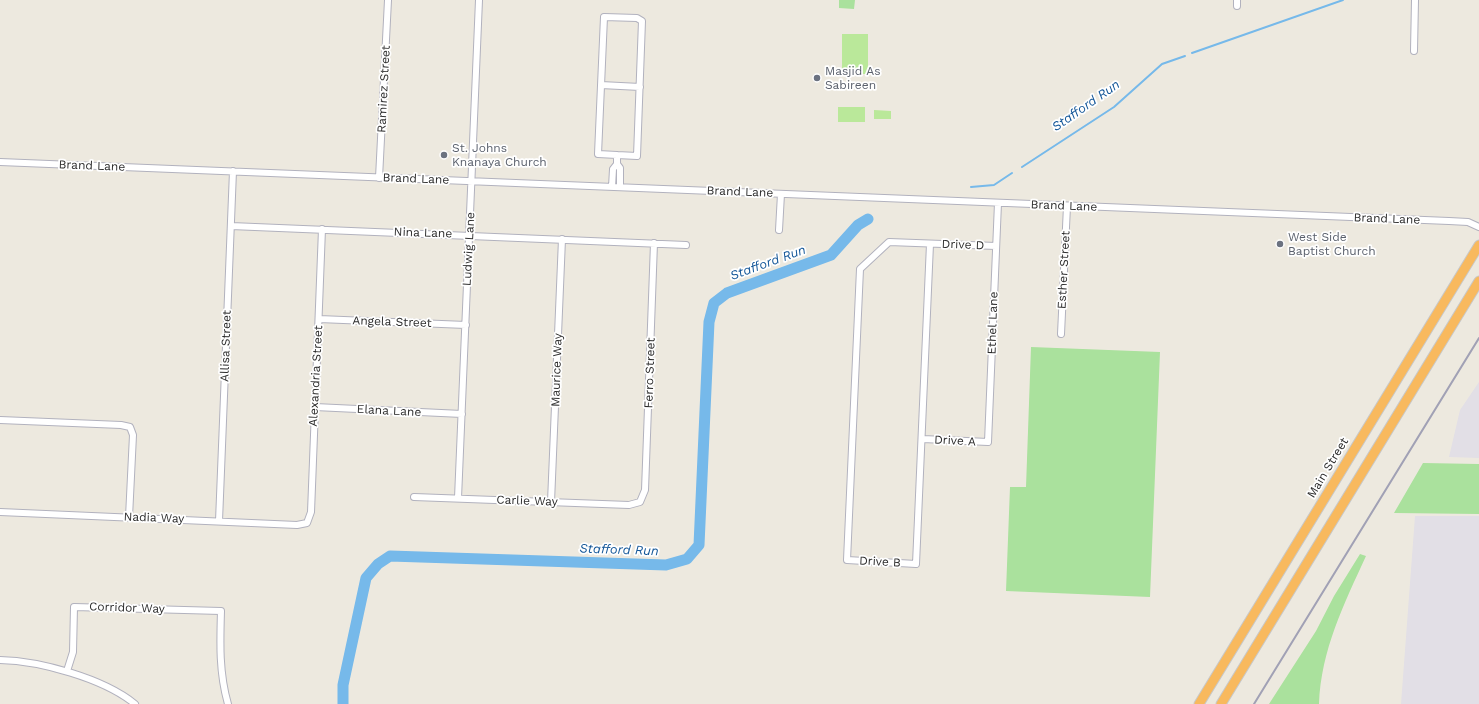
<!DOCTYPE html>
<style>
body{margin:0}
canvas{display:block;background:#ede9df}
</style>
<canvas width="1479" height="704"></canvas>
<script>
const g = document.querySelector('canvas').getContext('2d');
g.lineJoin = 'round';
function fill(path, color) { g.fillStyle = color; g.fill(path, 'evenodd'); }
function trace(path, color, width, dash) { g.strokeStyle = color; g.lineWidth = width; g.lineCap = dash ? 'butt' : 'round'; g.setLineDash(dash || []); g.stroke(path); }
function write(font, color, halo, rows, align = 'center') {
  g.font = font + ' "Work Sans",sans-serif'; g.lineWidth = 3.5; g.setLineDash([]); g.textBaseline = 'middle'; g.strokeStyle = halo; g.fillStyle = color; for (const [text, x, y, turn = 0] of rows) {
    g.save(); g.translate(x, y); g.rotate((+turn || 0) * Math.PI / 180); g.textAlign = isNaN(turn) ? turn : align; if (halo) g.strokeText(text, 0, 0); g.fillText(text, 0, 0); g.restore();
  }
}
fill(new Path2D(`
 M1479,382V458L1449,457L1460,410Z
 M1415,516H1479V704H1401Z`), '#e2dfe6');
fill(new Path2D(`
 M839,0H855L854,9L839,8Z
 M1031,347L1160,352L1150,597L1006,591L1010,487H1026Z
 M1423,463L1479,464V514L1394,513Z
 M1360,554L1366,556C1344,604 1321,650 1319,704H1269L1316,631L1334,596Z`), '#aae19d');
fill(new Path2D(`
 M842,34H868V74H842Z
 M838,107H865V122H838Z
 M874,110L891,111V119H874Z`), '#bae89a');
trace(new Path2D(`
 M1192,53L1343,0
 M1022,167L1114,107L1162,64L1185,56
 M971,187L994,185L1012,173`), '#76b9ea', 2);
trace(new Path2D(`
 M343,704V685L366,578L378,564L390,556L666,565L687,559L699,545L709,322L714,303L727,293L831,255L858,225L868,219`), '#76b9ea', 11);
const minor = new Path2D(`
 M1237,6V0
 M1414,51L1415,0
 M601,85L640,87
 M0,162L1449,221L1468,222L1479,227
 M617,164V155L637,156L642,21L637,18L604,17L598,154L617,155
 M379,178L388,0
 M612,187L613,169L617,164L620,168V187
 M231,226L686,245
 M779,230L781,194
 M930,244L916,564L847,560L860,269L889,242L996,246
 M319,319L466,325
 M1061,334L1067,206
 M315,407L462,414
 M0,420L121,425L130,427L133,435L129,517
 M923,439L988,442L998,203
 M414,497L629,505L640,502L645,490L654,243
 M458,498L479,0
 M551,502L562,239
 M0,512L297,525L307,523L311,512L322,229
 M219,521L233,171
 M0,660C40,661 103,678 135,704
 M67,671L73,652L74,607L221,611C220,643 219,673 228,704`);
const highway = new Path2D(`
 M1199,704L1479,245
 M1221,704L1479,281`);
trace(minor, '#b2b2be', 8);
trace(highway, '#c8c8c8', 11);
trace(minor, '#fff', 6);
trace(highway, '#f8b95e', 9);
trace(new Path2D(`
 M1254,704L1479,338`), '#a1a1b5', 2);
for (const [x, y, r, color] of [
 [817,78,4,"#6b7280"],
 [444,155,4,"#6b7280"],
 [1280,244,4,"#6b7280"]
]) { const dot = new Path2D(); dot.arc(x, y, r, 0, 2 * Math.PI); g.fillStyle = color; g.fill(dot); trace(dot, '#fff', 1.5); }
write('12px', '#5b616d', '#fff', [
 ["Masjid As",825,71],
 ["Sabireen",825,85],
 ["St. Johns",452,148],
 ["Knanaya Church",452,162],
 ["West Side",1288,237],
 ["Baptist Church",1288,251]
], 'left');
write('12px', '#2c2c2c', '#fff', [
 ["Ramirez Street",384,89,-87],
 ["Brand Lane",92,166,2],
 ["Brand Lane",416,179,2],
 ["Brand Lane",740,192,2],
 ["Brand Lane",1064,206,2],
 ["Brand Lane",1387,219,2],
 ["Nina Lane",423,233,2],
 ["Drive D",963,245,2],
 ["Ludwig Lane",469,249,-87],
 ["Esther Street",1064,270,-87],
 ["Angela Street",392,322,2],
 ["Ethel Lane",993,323,-88],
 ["Allisa Street",226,346,-88],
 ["Maurice Way",557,370,-88],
 ["Ferro Street",650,373,-88],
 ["Alexandria Street",316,376,-87],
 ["Elana Lane",389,411,3],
 ["Drive A",955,441,3],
 ["Main Street",1328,468,-59],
 ["Carlie Way",527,501,2],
 ["Nadia Way",154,518,2],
 ["Drive B",880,562,3],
 ["Corridor Way",127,608,2]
]);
write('italic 13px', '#135698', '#fff', [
 ["Stafford Run",1086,106,-35],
 ["Stafford Run",768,263,-20],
 ["Stafford Run",619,550,2]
]);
</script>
